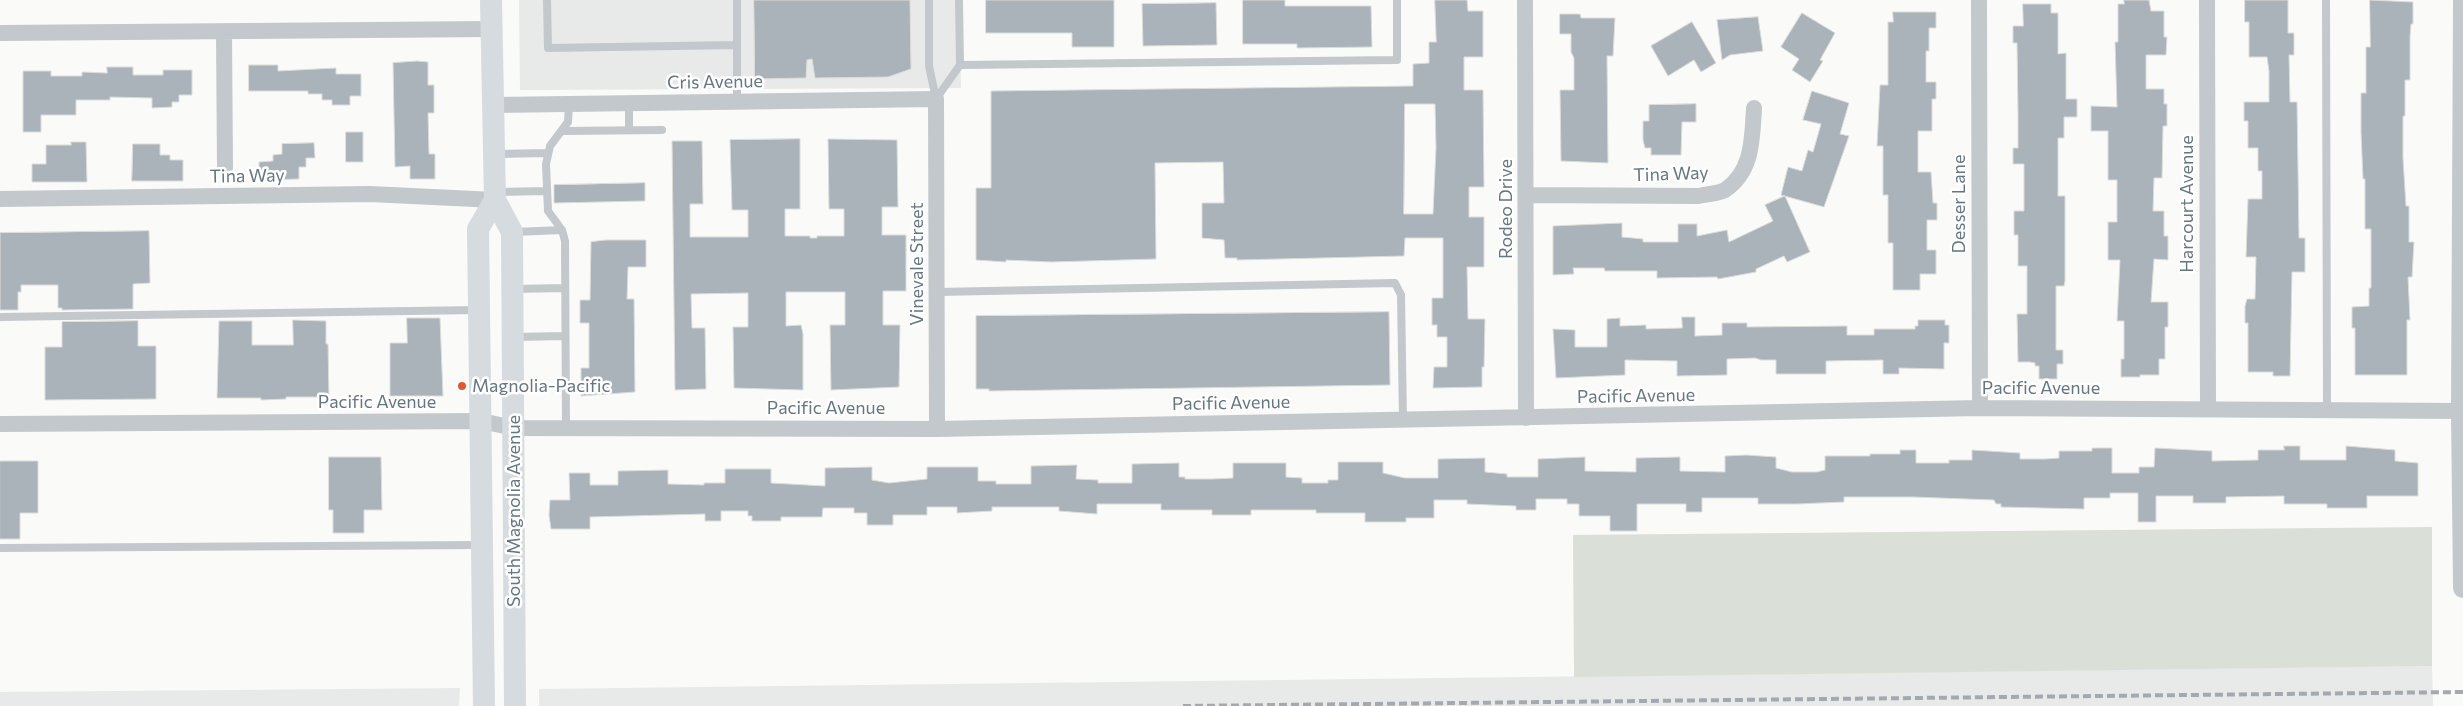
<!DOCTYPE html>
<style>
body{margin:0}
canvas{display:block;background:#fafaf8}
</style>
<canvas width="2463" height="706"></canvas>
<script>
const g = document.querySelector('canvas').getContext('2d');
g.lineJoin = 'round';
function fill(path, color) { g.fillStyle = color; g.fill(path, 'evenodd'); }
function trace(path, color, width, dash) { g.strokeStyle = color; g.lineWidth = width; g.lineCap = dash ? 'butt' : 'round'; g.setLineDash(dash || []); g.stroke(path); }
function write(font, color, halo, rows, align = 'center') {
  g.font = font + ' Commissioner,sans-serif'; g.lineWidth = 5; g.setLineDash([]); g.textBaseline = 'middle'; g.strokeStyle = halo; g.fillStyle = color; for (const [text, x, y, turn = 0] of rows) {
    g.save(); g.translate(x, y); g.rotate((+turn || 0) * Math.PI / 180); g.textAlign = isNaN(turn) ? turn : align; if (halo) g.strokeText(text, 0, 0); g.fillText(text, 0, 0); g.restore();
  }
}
fill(new Path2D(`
 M519,0H959L961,88L520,90Z
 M2432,666L2433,706H539V689Z
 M460,688L459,706H0V692Z`), '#e8e9e9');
fill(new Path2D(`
 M2432,527V666L1574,677L1573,535Z`), '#dadfd7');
const building = new Path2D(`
 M754,0H910L911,69L888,77L815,78L812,59L807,60L806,78L755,79Z
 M986,0H1114V47H1072V33H986Z
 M1243,0H1285V6H1371L1372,47L1297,48V44H1243Z
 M1435,0H1467L1468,11H1483V57H1464V90H1483L1484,187H1469V217H1484V267H1467L1468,319H1485L1484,367H1482V387L1433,388L1434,367H1447V337H1437V325H1432V298H1443V238H1405L1404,256L1237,260V258H1225L1224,240L1202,238V203H1224L1223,162L1155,163L1156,259L1051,262L1006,260V262L976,260V188H991V91L1413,86V64L1429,63V42H1436ZM1405,104H1435L1436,148L1433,214H1404Z
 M2124,0H2149L2151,11H2164V37H2167L2166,55H2146V89H2164V104H2167V126H2163L2162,178H2154L2153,211H2164V236H2168V260L2154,259L2151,302H2168V327H2165V359H2159V375H2140V377H2121V359H2124V321H2117L2120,260H2108V222H2117V180H2108V131H2091V106L2117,107L2115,42H2118V4H2124Z
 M2245,0H2288V33H2294V55H2289L2290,102H2297L2299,238H2305V272H2292L2290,376H2273V372H2248V323H2245V306L2247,299H2255L2256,257H2246L2248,199H2262V171H2258V148H2248V121H2244V102H2269V71L2267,57H2249V22H2245Z
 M2370,0L2413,2V24H2411L2410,37V80H2405V116H2403V158L2406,206H2409V242H2414L2412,277H2408L2410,320H2407V375H2355V328H2352V307L2369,306V288H2371V229H2365V179H2363L2361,133V93H2366V47H2370Z
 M1216,3L1217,45L1143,46L1142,4Z
 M2023,4H2051V13H2058V54L2066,53V99H2077V117H2064V138H2058V196H2065V281L2064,286H2056V350H2063V364H2057V379H2039V366H2035V363L2030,362H2018L2017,314H2027V266H2018V235H2014V211H2024V164H2013V148H2018V114L2017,43H2013V26H2023Z
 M1893,12H1936V28H1929V51H1926V82H1936V99H1932V131H1918V172H1931L1933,203H1937V220H1927V250H1936V274H1920V290H1893V243H1888V195H1883V146H1877L1880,85H1888V22H1893Z
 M1802,13L1835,33L1820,60L1823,61L1810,82L1792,70L1799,59L1781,47Z
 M1560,14H1580L1581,18H1615L1613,56H1607L1608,163L1561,161L1560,90H1574V58L1571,52V34H1560Z
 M1758,17L1763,51L1730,55L1722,60L1717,20Z
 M1692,22L1716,63L1701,72L1694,60L1668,76L1651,46Z
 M417,61L428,62V85H434V113H428L429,154H435V179H410V166L395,167L393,63Z
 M249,65H278V71L336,68V74H361V96H350V105H332V100H322V94H308V91H249Z
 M107,67H133V75H163V70H192V95H179V102H172V107L152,108V98L110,97V100H76V115H41V132H23V71H51V76H82V72L107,73Z
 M1812,91L1849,103L1840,134L1849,136L1824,207L1781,195L1788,167L1802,171L1808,150L1813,152L1821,124L1803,120Z
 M1696,104V122H1682L1681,155H1651V148H1645L1643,140V121H1649V105Z
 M346,132H363V162H346Z
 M800,139V209H785V236H810V238H817V236H844V209H829L828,139L897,140L898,207H882V235H906V291H883V325H900L899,387L831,390L830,325H845V292H786V326L801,325L803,334V390L734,388L733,327H748V293L691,294L692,328H705L706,389L675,390L672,141H702L703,204H690V237H748V210H732L730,140Z
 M71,142H86L87,182H32V164H46V145H71Z
 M314,143L315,158H306V167H299V179L259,180V162L273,161V155L282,154V144Z
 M133,144H160V155H170V160H183V181H132Z
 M645,183V201L554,203V185Z
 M1785,196L1810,252L1787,262L1784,256L1756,269V272L1718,279L1717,277L1657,278V271H1605L1604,268H1573L1574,274L1553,275V226L1622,223V237L1643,239V242H1678V224H1697V236L1727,230L1729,242L1773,221L1765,205Z
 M149,231L150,283L133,284V309L62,310V308H58V285H21V292H18V310H0V233Z
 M606,240H646V267H628L627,299H634L635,392L581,396V368H589V323H580V300H590L591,242Z
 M1389,312L1390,385L989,391V389H976V316Z
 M1682,317H1695V336L1722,335V323H1747V327L1847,326V335H1874V329H1915V326H1918V320H1945V325H1949V343H1944V369L1899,368V374H1883V360L1826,361V374H1776V360H1761L1755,358L1727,359V375L1677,376V361L1625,360V375L1556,378L1553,329L1575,330V347H1607V319L1620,318V326L1646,325V329L1682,328Z
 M407,318H440L443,396H390V343H407Z
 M293,320L326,321V344H328L329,397H286V399L261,400V398H217L219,321H252V345H293Z
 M138,321V346H156V399L45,400V347H62V322Z
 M2284,446H2300V460H2346V446L2395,450V461L2418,463V496H2367V508H2327V504H2284V496L2226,497V503H2193V496H2156V522H2138V493H2110V498H2084V509L2001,507V504H1996L1994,500L1913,497H1844V502L1797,504H1758V498H1702V512H1686V504H1637V531H1610V516H1579V504H1567V499H1536V510H1516V506L1467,504V500H1434V518H1406V522H1365V513H1316V510H1251V515H1212V510H1161V504H1097V514L1059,511V507H992V511L957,513V507H927V515H893V525H867V513H854V508H823L822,517H781V521H752V516H748V511H721V521H705V514L590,517V529H551L549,515L550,500H570L569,473H590V485H618V471L668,470V484L704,485V483H725V469H771V483L825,486V468L872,467V480L889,483L927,479V467H978V481H996V484H1031V466L1077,465L1076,479L1098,480V483H1132V464L1179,463V477H1185V479H1212L1233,478V463H1286V477L1302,478V483H1328V480H1338V462H1383V473L1405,478H1438V459L1485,458V472L1507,474V477H1538V459L1585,457V471L1636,472V458L1680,457V471L1725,472V456L1746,455L1776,457V468L1792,472H1817L1825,470V456H1870V454H1900V450H1916V463H1949V460H1972V450L2020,453V459H2045L2059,458V451H2092V448H2112V473H2139V467H2154L2155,448L2212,451V461L2258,460V450H2284Z
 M329,457H381L382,510H364V533H333V510H329Z
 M0,461H38V513H20V539H0Z`);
fill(building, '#aab3b9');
trace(building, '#dcdcda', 1);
trace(new Path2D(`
 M547,0L548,48L737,45
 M737,0V102
 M929,0V66L936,99
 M959,0L960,65L1397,60V0
 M2326,0L2327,410
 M936,99L960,65
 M629,103V130
 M563,131L662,130
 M497,154L547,153
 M497,192L546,191
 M514,232L562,230
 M514,289L565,288
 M937,292L1395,283L1401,295L1403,420
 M0,317L478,310
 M515,337L565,336
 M566,428L565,241L562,230L548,211L546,164L550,146L568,122L569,104
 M0,548L480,545`), '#c3c8cc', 8);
trace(new Path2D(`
 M1525,0L1526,418
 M1979,0L1980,408
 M2207,0L2208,408
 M0,33L492,29
 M224,33L225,168
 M494,105L936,99L937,429
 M1526,195L1698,196C1706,194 1718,194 1725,190C1753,171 1752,139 1754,108
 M0,199L370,194L495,200
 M0,424L481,421L514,428L937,429L1980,408L2463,411`), '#c3c8cc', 16);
trace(new Path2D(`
 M2463,0L2461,411L2463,588`), '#c3c8cc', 20);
trace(new Path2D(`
 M495,200L512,232L515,706
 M484,706L478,229L495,200L491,0`), '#d6dbdf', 22);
trace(new Path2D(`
 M1183,706L2463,692`), '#a2aab0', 4, [8, 4]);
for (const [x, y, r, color] of [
 [462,386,5,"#e4572e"]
]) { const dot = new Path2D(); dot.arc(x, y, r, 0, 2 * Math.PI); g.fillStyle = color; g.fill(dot); trace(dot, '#fff', 2); }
write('18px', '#657683', '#fff', [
 ["Cris Avenue",715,82,-1],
 ["Tina Way",1671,174,-2],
 ["Tina Way",247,176,-1],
 ["Desser Lane",1959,204,-90],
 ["Harcourt Avenue",2187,204,-90],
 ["Rodeo Drive",1506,209,-90],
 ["Vinevale Street",917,264,-90],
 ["Pacific Avenue",2041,388],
 ["Pacific Avenue",1636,396,-1],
 ["Pacific Avenue",377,402],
 ["Pacific Avenue",1231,403,-1],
 ["Pacific Avenue",826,408],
 ["South Magnolia Avenue",514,511,-90]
]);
write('18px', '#657683', '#fff', [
 ["Magnolia-Pacific",472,386]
], 'left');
</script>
